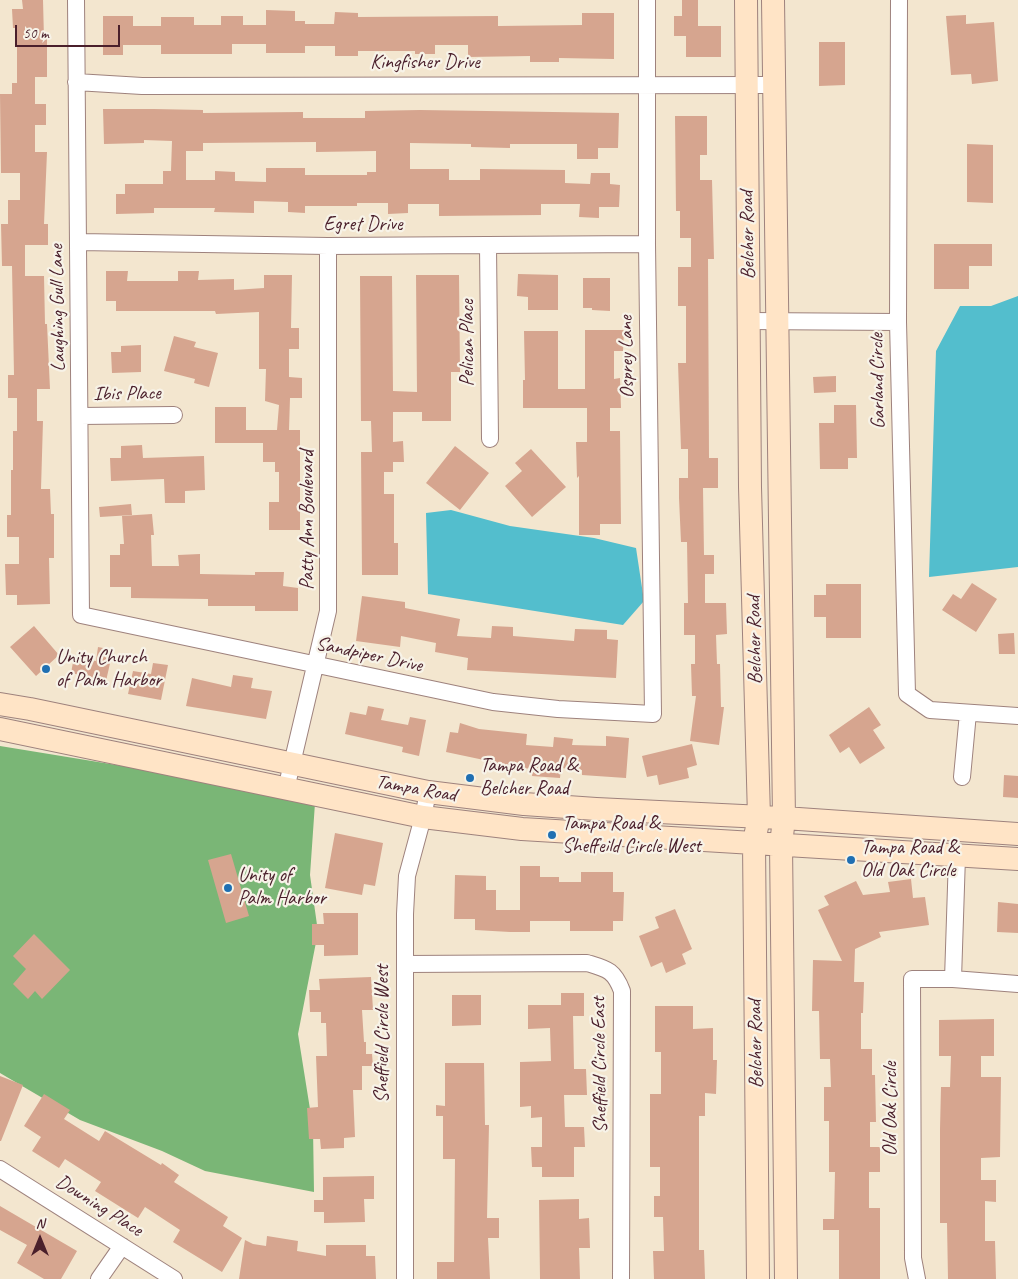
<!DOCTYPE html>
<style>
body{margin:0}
#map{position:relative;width:1018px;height:1279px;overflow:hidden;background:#f3e6cf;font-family:Caveat,sans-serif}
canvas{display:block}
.north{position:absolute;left:15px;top:1214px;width:50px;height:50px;-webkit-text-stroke:4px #f7f3e8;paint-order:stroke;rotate:0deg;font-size:14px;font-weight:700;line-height:20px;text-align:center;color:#4a1f2b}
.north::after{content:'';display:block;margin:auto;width:18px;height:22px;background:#4a1f2b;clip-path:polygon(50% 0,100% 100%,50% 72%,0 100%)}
.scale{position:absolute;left:15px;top:25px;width:105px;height:22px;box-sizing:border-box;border:2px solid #4a1f2b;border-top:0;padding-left:6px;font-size:15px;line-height:18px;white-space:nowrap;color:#4a1f2b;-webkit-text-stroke:4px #f7f3e8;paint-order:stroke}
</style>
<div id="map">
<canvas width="1018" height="1279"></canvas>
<div class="north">N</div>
<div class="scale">50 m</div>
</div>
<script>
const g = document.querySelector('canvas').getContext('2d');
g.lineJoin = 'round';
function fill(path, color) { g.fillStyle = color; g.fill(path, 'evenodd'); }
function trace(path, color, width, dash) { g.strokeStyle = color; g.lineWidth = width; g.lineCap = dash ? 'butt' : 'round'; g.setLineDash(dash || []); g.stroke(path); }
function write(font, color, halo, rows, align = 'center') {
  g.font = font + ' Caveat,sans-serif'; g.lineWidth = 4.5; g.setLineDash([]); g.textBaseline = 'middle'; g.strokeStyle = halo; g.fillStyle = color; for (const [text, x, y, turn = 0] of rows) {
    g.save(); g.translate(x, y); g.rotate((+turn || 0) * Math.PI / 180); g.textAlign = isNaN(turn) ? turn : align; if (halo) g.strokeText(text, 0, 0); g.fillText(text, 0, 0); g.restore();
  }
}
fill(new Path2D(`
 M0,746L190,777L315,803L310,875L318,932L298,1034L313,1128L314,1192L205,1171L162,1151L80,1120L0,1073Z`), '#7ab676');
fill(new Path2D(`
 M1018,296V567L929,577L936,351L960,306H991Z
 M451,510L510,526L594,538L636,548L644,601L623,625L428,594L426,513Z`), '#53becd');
fill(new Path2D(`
 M22,0H43L44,39H47V77H35V104H46V125H35V152H47L44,224H48V245H25V276H44L45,324H47L50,389H37V421H43L41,489H50L51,514H54V558H49L50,604L17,605V595H6L5,564H19V537H7V515H11V470H13V431H17V398H8V375H14L12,266H2L1,224H8V200H20V173H1L0,94H12V83H17V28H13L12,9H23Z
 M682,0H698V26H721V57H686V36H674V16H682Z
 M266,10L295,11V21H305V24H334L335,12L358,13V17L498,16V26L582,25V13H614V59L559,58V62H530V56L468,57V45H435V54H415V51H358V56H335V46H305V53H266V44H232V54H161V45H123V55H103V16H133V26H161V17H194V25H221V16H243V25H266Z
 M966,15V24L994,22L998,81L972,84L971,74L951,75L946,16Z
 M819,42H845V85L819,86Z
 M103,109H154L203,110V113L303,112V118H365V111L420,110L619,113L618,148H598V159H577V144H510V148L471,147V144L410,143V169H449V180H480V169L565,170V183L590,184L591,173H610V184L620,185L619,207H599V218L579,217L580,204H541V215L439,216V204H408V213L388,214V203H357V206H305V213L288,212V202L254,201V213L214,212L215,208H154V213L116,214V194H125V184H163V171H171L172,141L144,140V143L104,144ZM316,142V152L376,151V172H367V175H305V168H266V182L235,181V172L215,171V180H186V151H203V143Z
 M675,116H707V155H700V180H712L714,259H708L709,458H718V488H703L704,555H714V574H705V603H726L727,634L716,635L717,664H720L721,707H724L719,745L690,741L696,696H692L691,664H695V635H684V603H688L687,542H681L679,498V478H688V449H681L678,363H686V306H678V267H691V238H680V211H676Z
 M967,144L993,145V203L967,202Z
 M934,244H992V266H969V289H934Z
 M106,271H128L127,281H178V271H199L198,280L234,279V290L264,288V275H292L291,328H299V349H289V377L302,378V398H290L289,430H300V530H269V502H279V472H275V462H263V443H215V407H246V430H277L279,405L265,401L266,369H259V312L216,314L215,311H116V301H106Z
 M518,274L558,275V310H528V297L517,296Z
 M416,275H459L460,372H451V421H422V412H393V442L403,441L404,462H393V472H384V494H394V543H398V575H362L361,452H372L371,421H361L360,276H392L393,391L417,392Z
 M583,278H610V311L592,310V308H583Z
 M585,330H624L623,351H614V379L620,378L621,408H610V431H620L621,524H600V535H579V476L577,478L576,442H587V408H523V380H525L524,331H558V389H585Z
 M174,336L196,342L194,347L218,353L209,387L194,383L195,379L164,371Z
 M141,345V372L112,373L111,352H121V346Z
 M836,376V392L814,393L813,377Z
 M834,405H856L857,458H848V469H820L819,423H834Z
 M142,445L143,458L204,456L205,490L185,491V503H165L164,479L111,481L110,458H121V446Z
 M455,446L489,473L460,510L426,483Z
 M531,449L566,487L532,517L505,486L522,471L515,463Z
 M131,504L132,515L100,517L99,507Z
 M152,514L154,535H151L152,566H179L178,555L200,554V574L255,575V572H284L283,586L298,588V611H255V606H208V599L131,598V587H110V555H120V544H124L122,516Z
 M972,583L997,599L976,632L942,610L953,594L961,599Z
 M826,584H861V638H826V617H814V595H826Z
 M362,596L405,602V608L460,619L457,636L491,638L492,626L513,627V636L574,641L575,629L607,630V639L618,640L616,678L467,670L468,658L435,652L436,643L401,636L400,647L356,641Z
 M34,626L59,655L36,676L10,647Z
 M1014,633L1015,654H999L998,634Z
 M98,647L113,650L106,681L71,673L74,657L96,661Z
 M153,663L168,665L161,700L128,694L133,671L151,674Z
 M233,675L253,678L251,688L272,691L266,719L186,706L192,678L231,687Z
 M368,706L384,709L381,720L408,725L410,717L426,720L419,756L402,752L403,747L345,734L350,712L366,715Z
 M869,707L881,725L873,730L885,748L860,764L849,747L840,753L829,735Z
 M460,723L479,729L527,734L526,745L553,747L554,737L573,739L572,745L606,746V736L629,738L626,778L582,775V770L561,768L560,778L532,776L533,769L484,764V760L446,752L450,732L458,733Z
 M692,744L697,765L687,768L689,778L659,785L657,775L647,777L642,756Z
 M1004,775L1018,776V798L1003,797Z
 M335,833L383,843L375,886L364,884L362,895L325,888Z
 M231,854L249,916L226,923L208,860Z
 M520,866H540V877H559V882H581V872H613V892H624L623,921H613V931H570V921H530V932H510L475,930V919H454L455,875L486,876V890H496V910H520Z
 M911,879L913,898L925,897L929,925L879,932L881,937L855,949L854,982H864L863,1013H861V1049H872V1075H875L876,1122H870V1147H880V1172H869V1208H880V1279H839V1230H823V1219H834L835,1172H829V1121H824V1087H831L830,1059H820L819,1011H812L813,960L842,961L818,910L829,905L824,896L856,881L863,895L890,892L888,882Z
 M998,902L1018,904V933L997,932Z
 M675,909L692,949L682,954L686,964L666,973L662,962L651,967L639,936L659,928L655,917Z
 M323,913H358V955L324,956V945H312V924H324Z
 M34,934L70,970L42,999L35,991L28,999L13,984L26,969L13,956Z
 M371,977L373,1010H362L364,1042H366V1054H372L373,1066H362V1090H353L355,1137L344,1138V1148L321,1149L320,1139H309L307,1108L318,1107L316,1056H327L326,1023H321V1012H310L309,990H320L319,979Z
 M561,993H584V1016H573L574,1069H586L587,1095H564L565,1127H584L585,1147H574V1177H542V1167H532L531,1147H542V1117L531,1118V1106L520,1107V1062L551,1061L550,1028L528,1029V1005H561Z
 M452,995H481V1025L452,1026Z
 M655,1006H693V1029L713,1028V1060H717L716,1094L705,1093V1116H699V1250H704L705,1279H654L653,1251H664L663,1217H654V1196H660V1167H650V1094H661V1052H655Z
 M994,1019V1056H981V1077H1001L1000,1157L981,1158V1180H996V1202L985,1201V1241H995L996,1279H948L947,1223H940V1129L941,1087H950L951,1056H939V1020Z
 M445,1063H484L485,1125H489L487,1218H499V1238H488L490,1279H437V1262H454L455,1159H443V1116H436V1105L445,1106Z
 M0,1076L23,1085L1,1141H0Z
 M44,1094L70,1110L64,1119L99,1141L105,1131L161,1165L162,1163L179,1175L174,1182L228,1217L223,1226L242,1238L222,1272L173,1242L180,1230L145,1207L138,1218L95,1191L101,1182L65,1159L59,1168L32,1151L41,1137L24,1126Z
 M374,1176V1199H364L365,1222L324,1223V1212H314V1200H323V1177Z
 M579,1199V1219L589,1218L590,1248H579L580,1279H540L539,1200Z
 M0,1206L77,1251L61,1279H44L17,1263L27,1245L0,1230Z
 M267,1236L298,1241L297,1251L326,1256V1245H366V1256H375L376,1279H239L245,1240L253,1244L266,1246Z`), '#d6a58f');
const minor = new Path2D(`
 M76,0L81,615L493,702L558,709L653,714L647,244V0
 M899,0L898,322L907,694L930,710L1018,716
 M76,82L142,86L774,85
 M79,242L328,246L647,244
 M488,246L490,439
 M749,321L898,322
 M80,416L174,415
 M962,777L968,713
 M286,789L328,611V246
 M405,964L587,963C607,969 614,970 622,991L621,1279
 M953,979L957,856
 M0,1169L174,1279
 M99,1279L122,1246
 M405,1279V914L407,876L423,817L428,792
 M917,1279L913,1258L912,979H953L1018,984`);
const secondary = new Path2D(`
 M746,0L750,487L759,817L754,842L758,1279
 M773,0L784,818L781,845L786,1279
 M0,704L30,709L428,792L524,804L596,809L784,818L1018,834
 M0,729L423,817L522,829L1018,859`);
trace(minor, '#9e827d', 18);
trace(secondary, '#9e827d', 24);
trace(minor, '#fff', 16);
trace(secondary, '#ffe4c6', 22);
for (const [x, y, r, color] of [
 [46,669,5,"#1f6fb2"],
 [470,778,5,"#1f6fb2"],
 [552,835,5,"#1f6fb2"],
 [851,860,5,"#1f6fb2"],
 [228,888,5,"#1f6fb2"]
]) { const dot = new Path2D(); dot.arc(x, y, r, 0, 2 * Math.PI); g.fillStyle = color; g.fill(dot); trace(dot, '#f7f3e8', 2); }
write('20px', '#4a1f2b', '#f7f3e8', [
 ["Kingfisher Drive",425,63],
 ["Egret Drive",363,225],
 ["Belcher Road",748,235,-91],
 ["Laughing Gull Lane",58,308,-91],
 ["Pelican Place",468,343,-90],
 ["Osprey Lane",627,357,-91],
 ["Garland Circle",878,381,-91],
 ["Ibis Place",127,394,-1],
 ["Patty Ann Boulevard",308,520,-90],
 ["Belcher Road",755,640,-91],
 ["Sandpiper Drive",369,655,12],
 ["Tampa Road",416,789,10],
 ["Sheffield Circle West",383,1034,-90],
 ["Belcher Road",756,1044,-91],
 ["Sheffield Circle East",600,1065,-91],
 ["Old Oak Circle",891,1109,-90],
 ["Downing Place",99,1206,32]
]);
write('20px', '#4a1f2b', '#f7f3e8', [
 ["Unity Church",56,658],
 ["of Palm Harbor",56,681],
 ["Tampa Road &",480,766],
 ["Belcher Road",480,789],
 ["Tampa Road &",562,824],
 ["Sheffeild Circle West",562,847],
 ["Tampa Road &",861,848],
 ["Old Oak Circle",861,871],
 ["Unity of",238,876],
 ["Palm Harbor",238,899]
], 'left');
</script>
